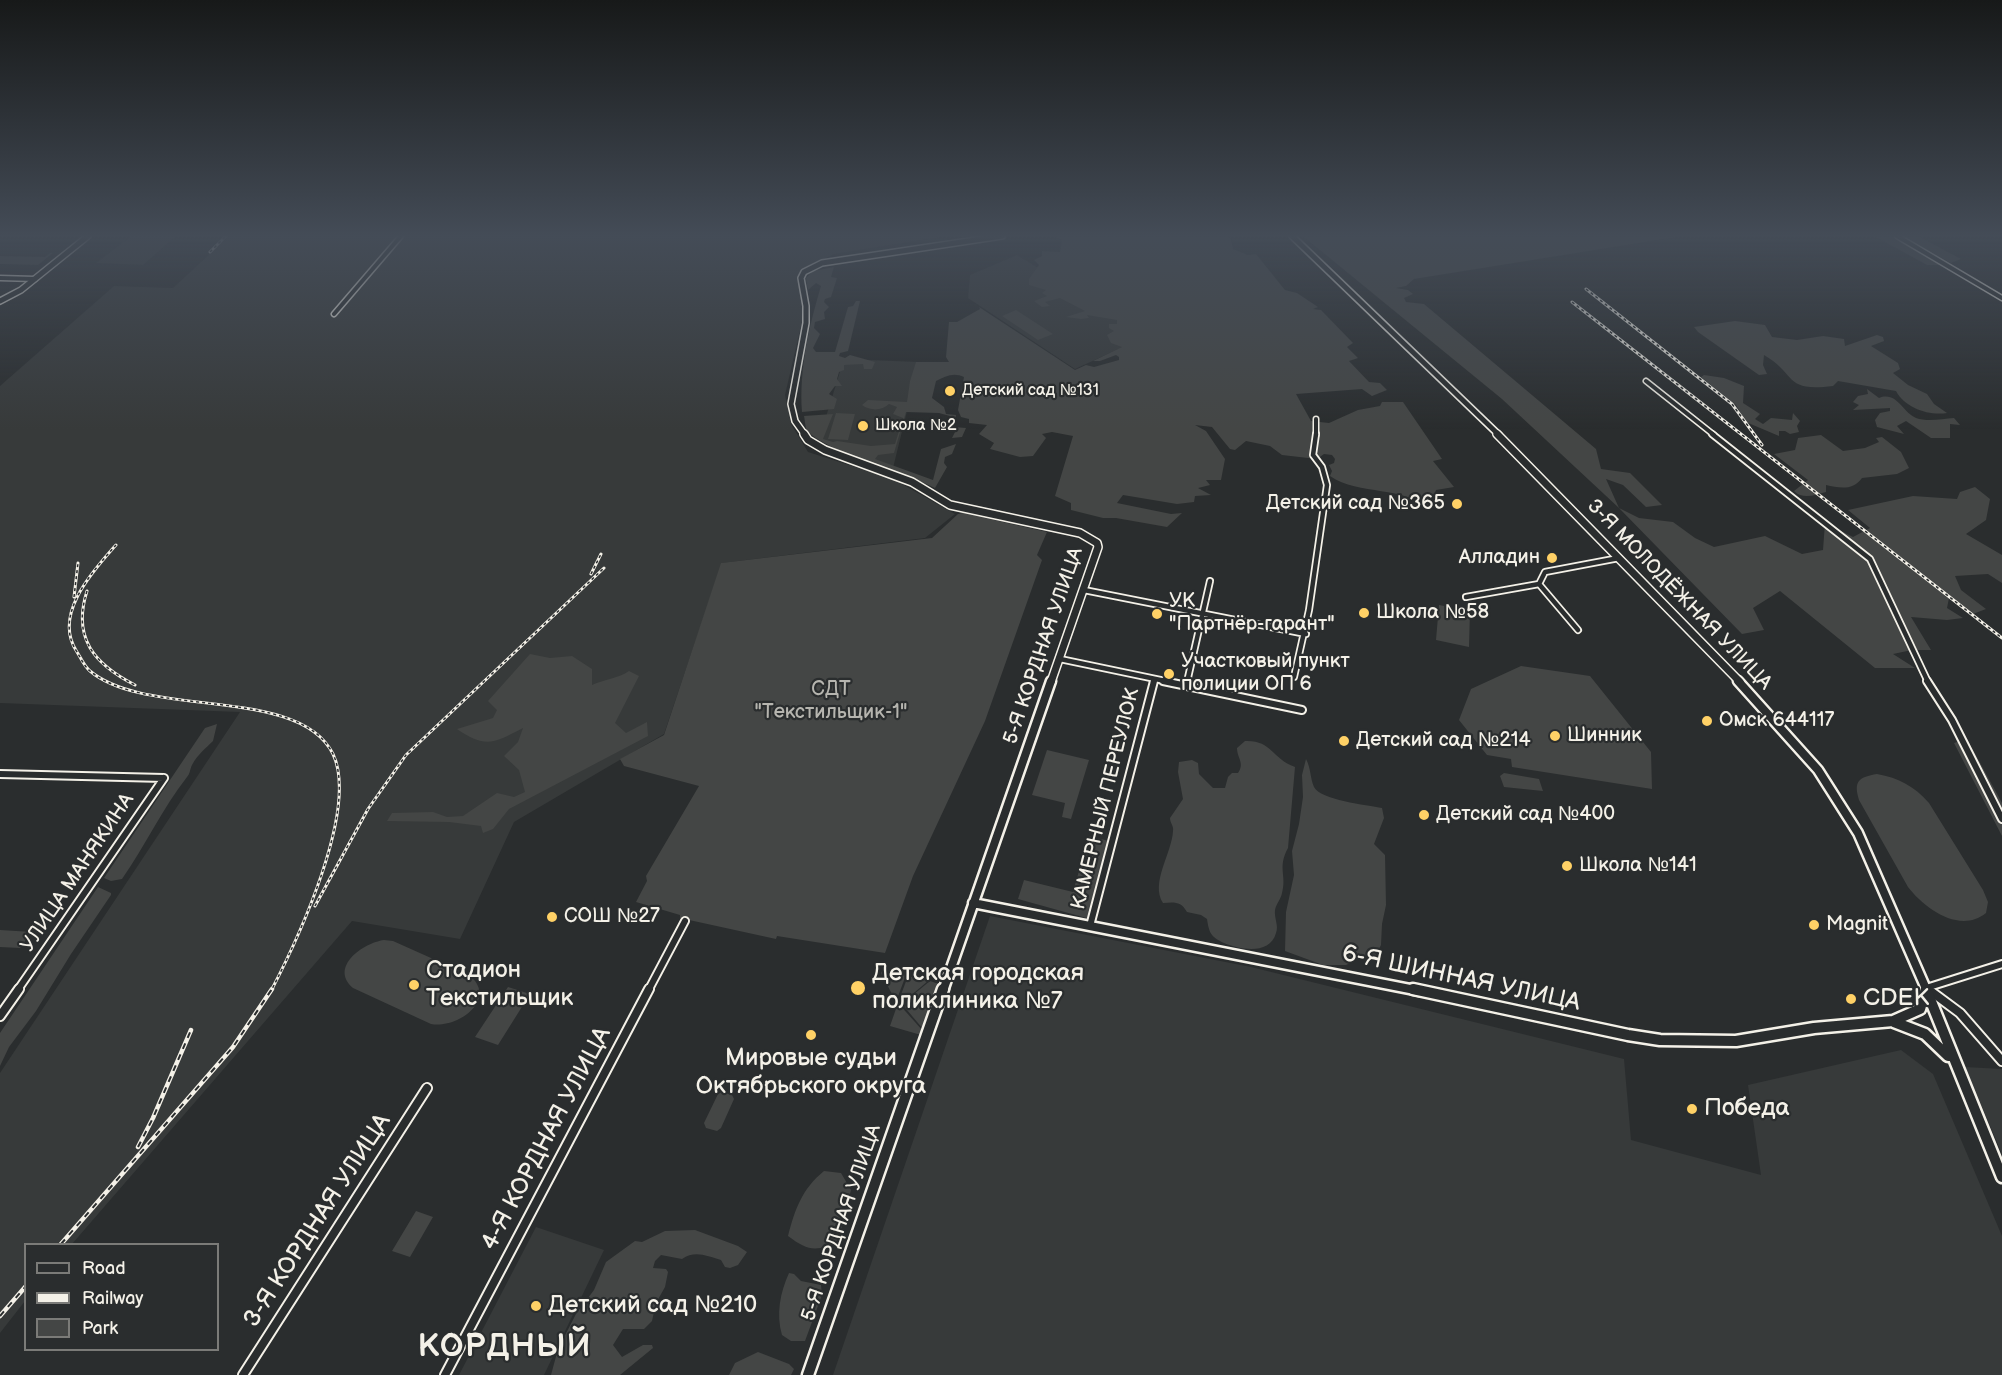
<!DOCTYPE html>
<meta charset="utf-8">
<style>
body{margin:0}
#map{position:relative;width:2002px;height:1375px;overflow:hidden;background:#2a2d2e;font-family:"Balsamiq Sans",sans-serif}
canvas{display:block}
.legend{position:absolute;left:24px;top:1243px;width:195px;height:108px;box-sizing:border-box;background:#2a2d2e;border:2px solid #7b7b78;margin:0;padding:8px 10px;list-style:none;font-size:18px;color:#f4f1e8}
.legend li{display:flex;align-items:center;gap:12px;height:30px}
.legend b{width:30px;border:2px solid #7b7b78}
</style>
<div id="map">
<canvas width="2002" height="1375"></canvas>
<ul class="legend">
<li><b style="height:8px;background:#2a2d2e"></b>Road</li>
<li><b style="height:8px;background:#f4f1e8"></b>Railway</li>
<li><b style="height:16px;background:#444645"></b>Park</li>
</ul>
</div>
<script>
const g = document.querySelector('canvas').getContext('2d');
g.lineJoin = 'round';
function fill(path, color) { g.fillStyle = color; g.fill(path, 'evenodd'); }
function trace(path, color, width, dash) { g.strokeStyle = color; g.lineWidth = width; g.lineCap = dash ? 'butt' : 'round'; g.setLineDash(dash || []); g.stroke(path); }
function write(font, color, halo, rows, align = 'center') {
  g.font = font + ' "Balsamiq Sans",sans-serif'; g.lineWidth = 4.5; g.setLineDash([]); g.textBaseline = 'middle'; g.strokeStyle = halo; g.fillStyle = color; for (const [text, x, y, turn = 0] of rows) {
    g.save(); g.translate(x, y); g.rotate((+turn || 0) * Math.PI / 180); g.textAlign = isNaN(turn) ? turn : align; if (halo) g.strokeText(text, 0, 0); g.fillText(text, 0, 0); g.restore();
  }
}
fill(new Path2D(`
 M130,237V236L175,237L143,265L96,263Z
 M228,237H940L834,254L802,270L799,277L803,317L785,395L791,424L808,452L893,479L955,514L925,538L722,563L664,734L514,822L460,939L352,921L72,1244H26L25,1301L0,1333V1073L240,712L0,703V386L114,286L173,288Z
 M1017,255L1149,335L1075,369L968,298L970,275Z
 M844,359L919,362L893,468L819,439Z
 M990,916L1251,967L1624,1059L1631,1140L1761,1175L1748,1085L1901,1050L1933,1074L2002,1236V1375H833Z
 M1965,1067L2002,1069V1154Z
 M536,1227L604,1250L544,1375H459Z`), '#373a3a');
fill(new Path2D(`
 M1056,237H1227L1231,239L1233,249L1248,255L1256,254L1285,290L1297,293L1318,307L1313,309L1321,310L1353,343L1347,347L1358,358L1349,361L1369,382L1380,383L1387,390L1372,396L1362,389L1296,394L1311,421L1329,423L1358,410L1380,406L1382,402H1403L1442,459L1433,461L1454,487L1436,490L1432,501L1433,509L1429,510C1405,485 1359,496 1330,476L1332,471L1329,465L1334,463L1335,459L1332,455L1324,454L1317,459L1282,455L1270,446L1246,441L1235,450L1230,449L1212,427L1195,425L1206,431L1225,459L1221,480H1206L1210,485L1198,488L1211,495L1195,496L1194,502L1177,504L1123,495L1117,503L1171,514L1182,513L1167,527L1116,518H1103L1071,510V503L1055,496L1073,436L1052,432L1042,434L1046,438L1033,456L1020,457L990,449L994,443L979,434L987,425L969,423V419L961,417L958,410L964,377C954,372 945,376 936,381L932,398L944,407L946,414L956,415L954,427L966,428L962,437L952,438L955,432L946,430L950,416L939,413L906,412L894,453L878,455L875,459L933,480L941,449L956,444L952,454L945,457L944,463L947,467L935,488C908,474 821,450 807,430C805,427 805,420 804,416L833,414L823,439L833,442L837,441L871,446L895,444L903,418L893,414L897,407L889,404C882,411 870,411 862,405L868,400L907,402L910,381L916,362H949L946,357L949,322H957L980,309L979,307L1075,370L1086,365L1094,367L1119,360V357L1116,355L1100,361H1093L1122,347L1111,343L1107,335L1114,331L1109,328V324H1117V320L1087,315L1089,318L1081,319L1066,317L1085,311L1060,298L1045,302L1050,306L1042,307L1034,301L1047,296L1042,293L1046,290L1029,285V279L1039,265L1034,260L1042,256V251L1060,252L1062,240Z
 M1304,237H1676L1414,279L1406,286L1396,288L1408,290L1413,294L1404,298L1406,302L1424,304L1596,449L1601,469L1630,473L1662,505L1646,507L1623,485L1606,479L1619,508L1639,518L1673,522L1695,538L1714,547L1765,536L1802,554L1823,550L1825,523L1853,537L1870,528L1848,510L1913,496L1957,499L1960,492L1975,487L1990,499L1986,520L1966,534L2002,555V583L1988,574L1955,576L1961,590L1986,609L1973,614L1949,598L1947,608L1963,618L1947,620L1911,617L1931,650H1912L1893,654L1915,668H1875L1780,591L1753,608L1764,630L1742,634L1619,508L1502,399Z
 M1876,237H1893L1941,265H1927Z
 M1904,237H1920L1961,259L1951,263Z
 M50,253H53L38,265L0,264V256L45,257Z
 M834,267L831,277L837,278L831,297L825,299L824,302L829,307L824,312L825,319L815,322L814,328L820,334L813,348L816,352H835L848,307L853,306L856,301H860L849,347L848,351L840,353L839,356L845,358L850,355L875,362L872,369H864L863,364L844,365V370L839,372L837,379L842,386H835L829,394L837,399L834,409L802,412C799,370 809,326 821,286L816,283L808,290L806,278L813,271Z
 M1016,310L1053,334L1038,340L1002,316Z
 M1735,321L1765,325L1772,337L1797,340L1823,336L1844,339L1845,346L1877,335L1883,337L1884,341L1871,346L1898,363L1900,369L1893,373L1908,385L1927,394L1934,404L1947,413C1929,416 1905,408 1896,391L1838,381L1833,386C1783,392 1798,375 1764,355L1763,365L1767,374L1759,375L1698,332L1694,327Z
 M1704,375L1724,378L1744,386L1743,403L1760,414L1755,419L1763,424L1771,418L1792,420L1793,413L1800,421L1797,426L1799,432L1790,434L1785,431H1779V436L1746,422L1736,405L1701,377Z
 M1867,389L1879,398C1897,391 1902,412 1916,418C1927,422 1942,419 1954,418L1960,425L1950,424V438H1931L1906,421L1897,426L1904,434L1877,427L1875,420L1880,413L1890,411V408L1853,410L1859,405L1853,402L1858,396L1868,394Z
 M836,413L855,414L848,440L828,439Z
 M1821,435L1843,451L1865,448L1879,442L1876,438L1882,437L1901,452L1909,468L1897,474L1862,478C1853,491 1839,488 1826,485V492C1815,495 1803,500 1794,491L1808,480L1774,454L1795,450L1798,438Z
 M963,513L1047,532L1037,555L1042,560L985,721L913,876L885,953L777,936L776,939L680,918V915L636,902L647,881L646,876L699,786L624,766L620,759L664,735L721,563L932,538L958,514Z
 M1439,605L1470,611L1469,647L1436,640Z
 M530,654L550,658L572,656L592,669V685C605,679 617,679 629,671L639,676L615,723L626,733L647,722L648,736L509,809L493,829L483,833L481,826L449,822L387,821L392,813L433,812L447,817L463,816L497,793L514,797L525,792L519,770L504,756L518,742L523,728C494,743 486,749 457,729L493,718L497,710L488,701Z
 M1521,666L1590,676L1651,752L1652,789L1512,767L1511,759L1487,755L1459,720L1471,689Z
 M217,724L213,741C206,748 198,754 192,765C190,769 190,774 187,777C162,809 145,846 122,879L111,881L104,878L205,728Z
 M1967,739L2002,803V836L1954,743Z
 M1245,741C1272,740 1271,758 1295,767L1288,848C1277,868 1287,875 1282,893C1281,899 1276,904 1275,910C1274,918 1279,926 1276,933C1270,955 1241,950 1224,943C1211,937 1209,933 1207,919L1201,915L1187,912C1181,901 1174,902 1163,903C1150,883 1172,853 1173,831C1174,826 1170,823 1170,818L1183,799L1178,772L1179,762L1192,760L1198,763L1199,774L1213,788H1225L1228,777L1232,773H1238C1245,763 1237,758 1237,748Z
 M1047,750L1089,760L1071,819L1062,817L1065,803L1032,795Z
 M1306,759C1311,768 1310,778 1314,787C1320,800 1367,805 1382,808L1384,818L1374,844L1385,855L1386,905L1382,924L1381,945L1375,957L1360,958L1346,965H1323L1285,951L1286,912L1294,875L1292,851L1299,824L1303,797L1302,775Z
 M1504,773L1539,779L1543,791L1504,787L1500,776Z
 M1877,774C1899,778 1914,786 1929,803L1983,890L1988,902L1986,913C1960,934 1925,909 1908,887L1859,800C1853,781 1859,777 1877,774Z
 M1089,836L1109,841L1090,919L1018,899L1024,880L1073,892Z
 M98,887L111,893V895L71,954L36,1011L9,1047L0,1066V1033Z
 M0,930L32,932L20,948L0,947Z
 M384,940L393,941L469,975C499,999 458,1029 431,1024L353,988C329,967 363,943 384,940Z
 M883,969L906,975L897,999L895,1000L881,973Z
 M908,976L928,981L902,1003L899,1000Z
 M930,981L939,984L931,1005L908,999Z
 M508,987L530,994L498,1045L475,1037Z
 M907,1000L931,1006L923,1029L902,1004Z
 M898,1003L923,1031L921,1035L890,1026Z
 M722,1092L732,1095L734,1099L721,1128L717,1131L706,1128L704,1123L718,1094Z
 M824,1171L841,1173L851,1190L839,1239C818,1253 808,1251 788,1236C795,1209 802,1189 824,1171Z
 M416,1211L433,1217L410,1257L392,1251Z
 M695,1230L738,1246L747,1252L738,1265L730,1268L725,1267L721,1260C707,1256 695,1250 682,1259L661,1255L655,1261L653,1268L666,1269L668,1272L665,1287L656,1303L652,1321L644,1329H623L613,1345L622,1357L643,1345H652L653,1348L620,1375H551L558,1349L576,1314L594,1290L606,1262L635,1241L642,1242L665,1231Z
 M789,1273L794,1274L801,1281L821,1285L822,1295L805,1341H791L782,1335C776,1314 780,1293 789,1273Z
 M758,1352L789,1364L794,1369L791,1375H729L735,1363Z`), '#444645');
const minorFar3 = new Path2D(`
 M1897,236L2002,298
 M0,278L35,279
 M334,314L401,236
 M1646,381L1714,435
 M1316,419V435`);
const minorFar2 = new Path2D(`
 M1712,434L1870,559L1928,682
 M1084,590L1306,634
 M1466,597L1539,584
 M1578,630L1539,584L1545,572L1619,558
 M1060,659L1170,682
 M1294,677L1309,610L1327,485L1322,467L1313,455L1316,434
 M1153,682L1154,679
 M1187,682L1210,581`);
const minorFar1 = new Path2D(`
 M1163,681L1302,710
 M1927,681L1952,720L2002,819
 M1186,686L1187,681
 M0,774L164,778
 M1090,926L1154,681
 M1926,988L2002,964
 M17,991L164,778
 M648,991L685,921`);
const minor = new Path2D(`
 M1929,990L1960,1013L2002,1061
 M0,1016L19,989
 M243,1375L427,1088
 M445,1375L649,989`);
const secondaryFar3 = new Path2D(`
 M1292,236L1499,435
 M0,301L21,290L88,236
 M805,435L795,421L791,404L806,323V306L801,278L804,272L822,263L1002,236`);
const secondaryFar2 = new Path2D(`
 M804,434L808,440L825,450L912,482L950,505L1080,533L1097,543L1098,547L1051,682
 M1497,434L1740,682`);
const secondaryFar1 = new Path2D(`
 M1738,681L1818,770L1858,833L1927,991
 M973,903L1420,991
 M943,991L1051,681`);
const secondary = new Path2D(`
 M1413,989L1628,1035L1660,1040L1736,1041L1814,1028L1893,1021L1920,1009L1926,989
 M1926,989L2002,1177
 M1894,1022L1925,1034L1948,1056
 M808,1375L943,989`);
trace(minorFar3, '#f4f1e8', 7);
trace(minorFar2, '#f4f1e8', 8);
trace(minorFar1, '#f4f1e8', 10);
trace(minor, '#f4f1e8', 12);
trace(secondaryFar3, '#f4f1e8', 8);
trace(secondaryFar2, '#f4f1e8', 10);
trace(secondaryFar1, '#f4f1e8', 13);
trace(secondary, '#f4f1e8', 15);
trace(minorFar3, '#2a2d2e', 4);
trace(minorFar2, '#2a2d2e', 4.5);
trace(minorFar1, '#2a2d2e', 6);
trace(minor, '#2a2d2e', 8);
trace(secondaryFar3, '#2a2d2e', 5);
trace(secondaryFar2, '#2a2d2e', 7);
trace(secondaryFar1, '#2a2d2e', 8);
trace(secondary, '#2a2d2e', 10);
const railFar1 = new Path2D(`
 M210,252L226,236
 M1586,289L1732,404L1762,445
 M1572,302L2002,638
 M116,545C93,571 52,615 77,652C81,658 84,666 90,671C147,719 299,685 333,754C359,809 298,939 271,991
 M591,574L601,554
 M87,591C72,638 94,664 135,685
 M74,597L78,563
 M315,906L368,809L406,755L604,568`);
const rail = new Path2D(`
 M138,1147L153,1118L191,1030
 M61,1244L233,1047L272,989
 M0,1316L26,1286`);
trace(railFar1, '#f4f1e8', 3);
trace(rail, '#f4f1e8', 4.5);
trace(railFar1, '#2a2d2e', 1.5, [3]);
trace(rail, '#2a2d2e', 2, [6]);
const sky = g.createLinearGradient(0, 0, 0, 429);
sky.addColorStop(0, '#171919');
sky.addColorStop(0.55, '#444c57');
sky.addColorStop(1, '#444c5700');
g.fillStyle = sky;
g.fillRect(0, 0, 2002, 429);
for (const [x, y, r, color] of [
 [950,391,6,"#ffd166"],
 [863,426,6,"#ffd166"],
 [1457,504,6,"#ffd166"],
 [1552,558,6,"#ffd166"],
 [1364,613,6,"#ffd166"],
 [1157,614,6,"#ffd166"],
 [1169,674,6,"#ffd166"],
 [1707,721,6,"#ffd166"],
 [1555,736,6,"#ffd166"],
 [1344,741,6,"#ffd166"],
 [1424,815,6,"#ffd166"],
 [1567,866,6,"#ffd166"],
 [552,917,6,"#ffd166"],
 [1814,925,6,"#ffd166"],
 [414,985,6,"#ffd166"],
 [858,988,8,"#ffd166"],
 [1851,999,6,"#ffd166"],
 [811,1035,6,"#ffd166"],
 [1692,1109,6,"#ffd166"],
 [536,1306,6,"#ffd166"]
]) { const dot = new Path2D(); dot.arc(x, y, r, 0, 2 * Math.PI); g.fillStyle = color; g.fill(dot); trace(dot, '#2a2d2e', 2); }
write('16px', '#f4f1e8', '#2a2d2e', [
 ["Детский сад №131",962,391],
 ["Школа №2",875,426]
], 'left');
write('20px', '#f4f1e8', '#2a2d2e', [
 ["Детский сад №365",1445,504,"right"],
 ["Алладин",1540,558,"right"],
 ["УК",1169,602],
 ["\"Партнёр-гарант\"",1169,625],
 ["Школа №58",1376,613],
 ["Участковый пункт",1181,662],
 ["полиции ОП 6",1181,685],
 ["Омск 644117",1719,721],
 ["Шинник",1567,736],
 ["Детский сад №214",1356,741],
 ["Детский сад №400",1436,815],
 ["Школа №141",1579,866],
 ["СОШ №27",564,917],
 ["Magnit",1826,925]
], 'left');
write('20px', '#f4f1e8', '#2a2d2e', [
 ["3-Я МОЛОДЁЖНАЯ УЛИЦА",1679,595,46],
 ["5-Я КОРДНАЯ УЛИЦА",1044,646,-71],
 ["КАМЕРНЫЙ ПЕРЕУЛОК",1106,799,-76],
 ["УЛИЦА МАНЯКИНА",78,873,-56],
 ["5-Я КОРДНАЯ УЛИЦА",842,1223,-71]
]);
write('20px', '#b6b5af', '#2a2d2e', [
 ["СДТ",831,690],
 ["\"Текстильщик-1\"",831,713]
]);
write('24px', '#f4f1e8', '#2a2d2e', [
 ["Стадион",426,971],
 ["Текстильщик",426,999],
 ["Детская городская",872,974],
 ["поликлиника №7",872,1002],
 ["CDEK",1863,999],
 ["Мировые судьи",811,1059,"center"],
 ["Октябрьского округа",811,1087,"center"],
 ["Победа",1704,1109],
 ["Детский сад №210",548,1306]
], 'left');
write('24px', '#f4f1e8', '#2a2d2e', [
 ["6-Я ШИННАЯ УЛИЦА",1461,979,12],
 ["4-Я КОРДНАЯ УЛИЦА",547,1139,-62],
 ["3-Я КОРДНАЯ УЛИЦА",318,1221,-57]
]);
g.letterSpacing = '1.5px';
write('bold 32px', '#f4f1e8', '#2a2d2e', [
 ["КОРДНЫЙ",505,1348]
]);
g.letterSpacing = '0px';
</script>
